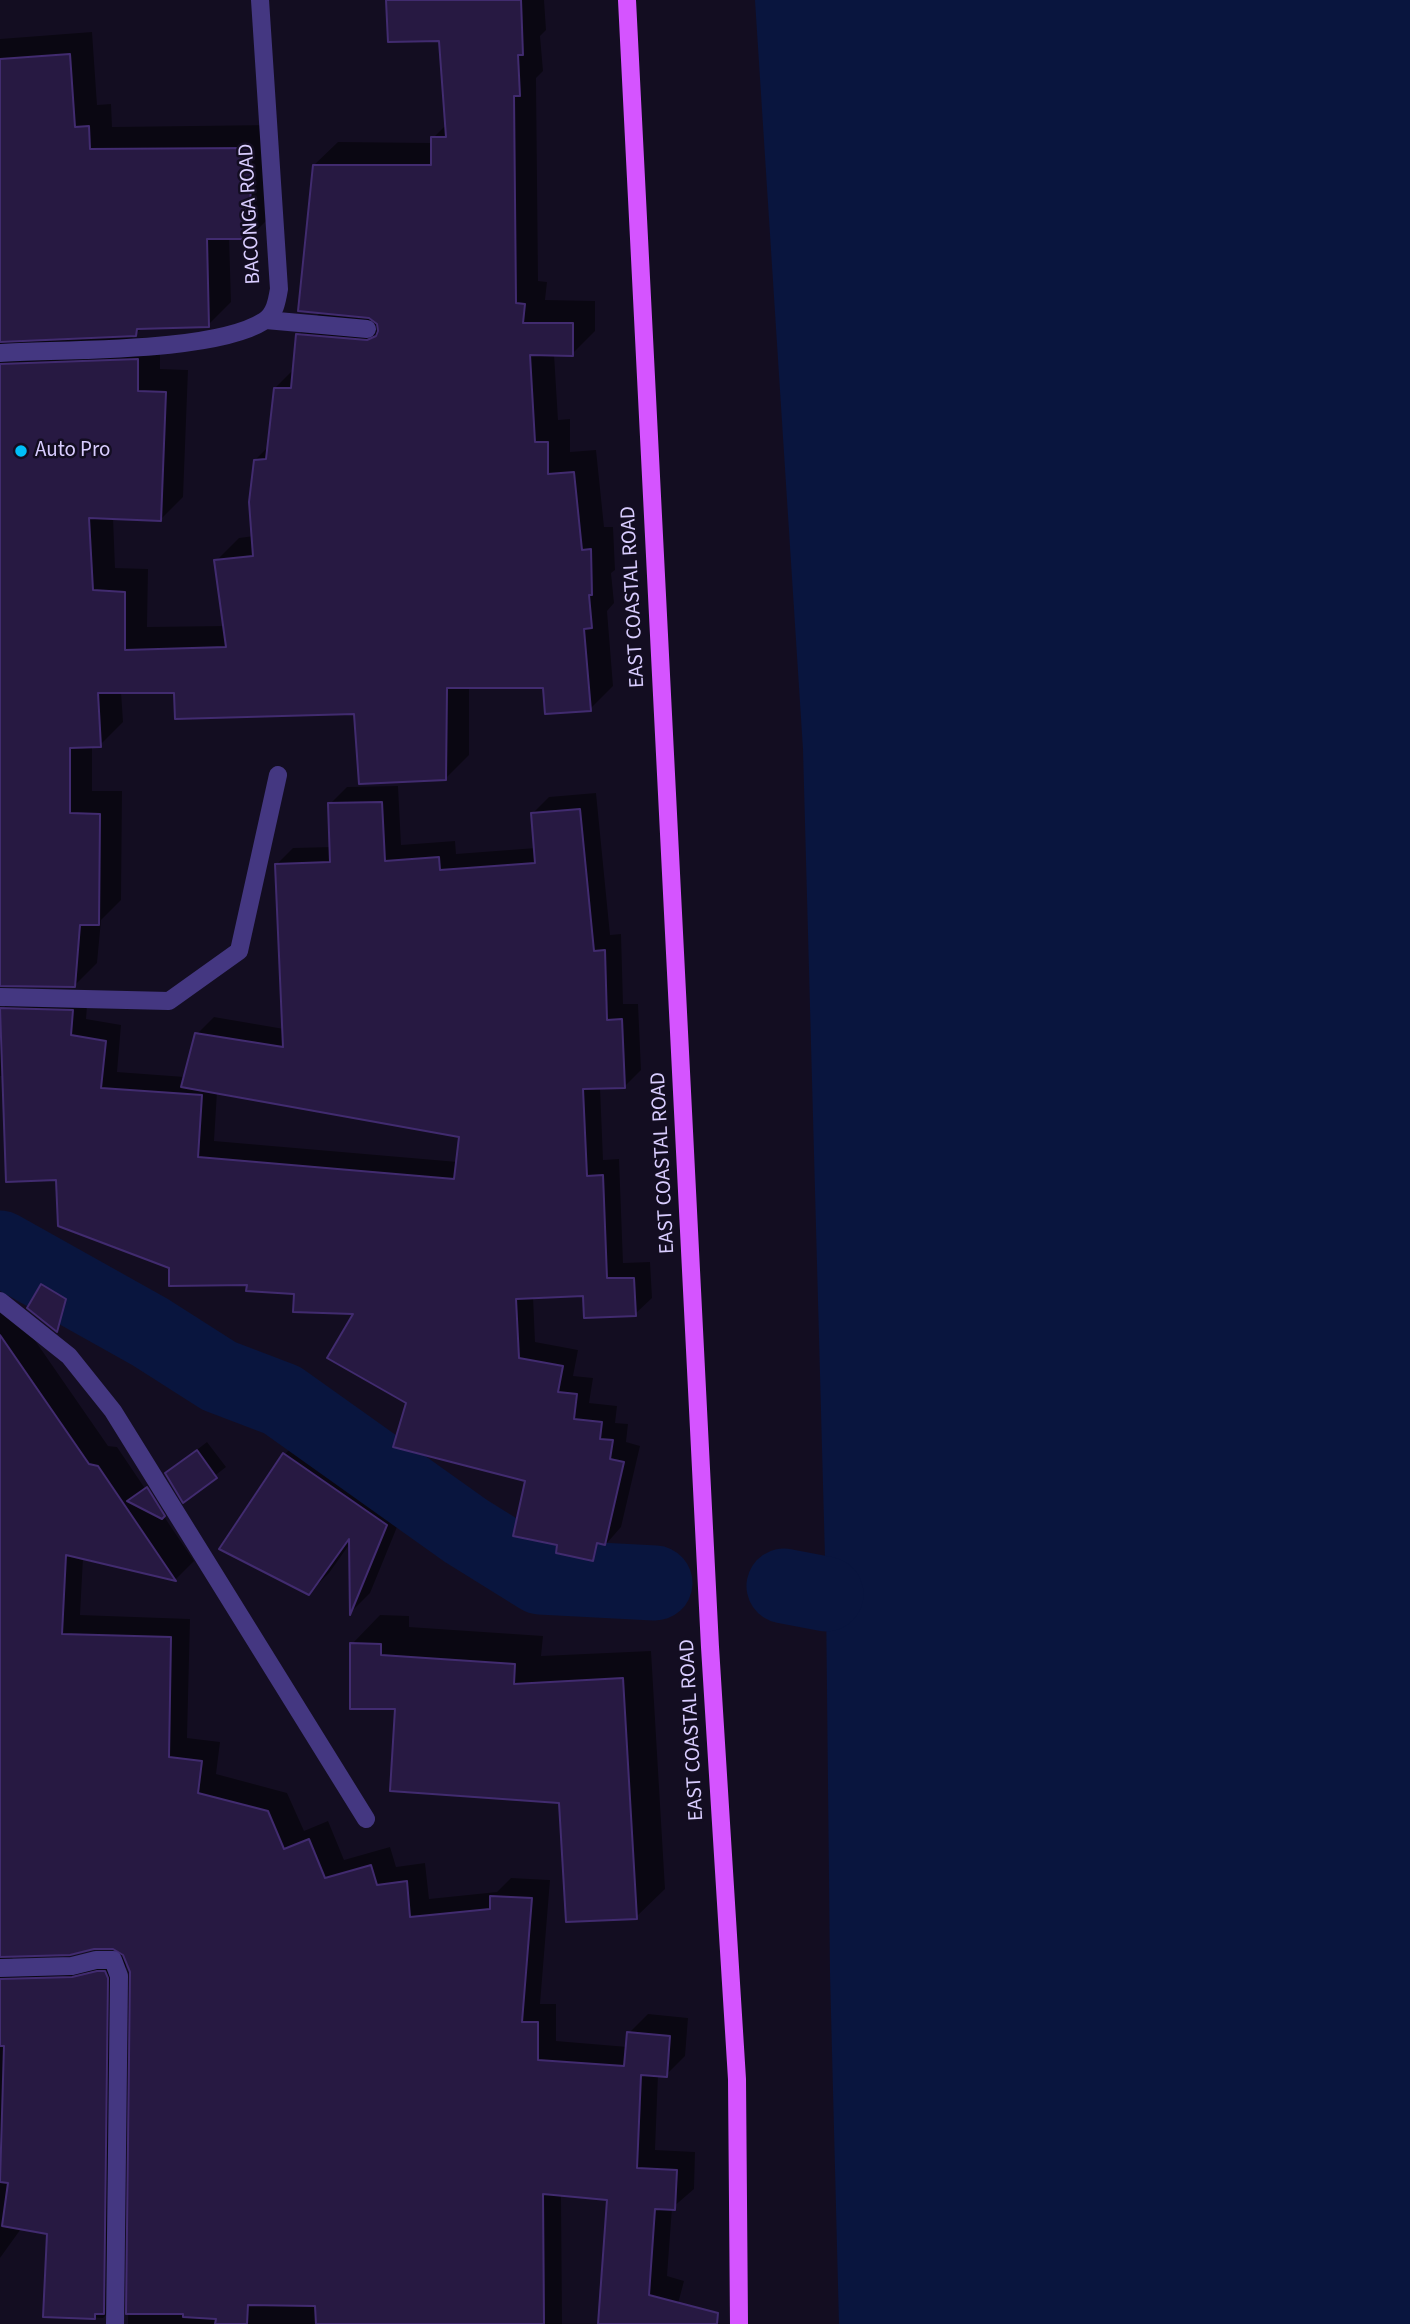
<!DOCTYPE html>
<style>
body{margin:0}
canvas{display:block;background:#130d21}
</style>
<canvas width="1410" height="2324"></canvas>
<script>
const g = document.querySelector('canvas').getContext('2d');
g.lineJoin = 'round';
function fill(path, color) { g.fillStyle = color; g.fill(path, 'evenodd'); }
function trace(path, color, width, dash) { g.strokeStyle = color; g.lineWidth = width; g.lineCap = dash ? 'butt' : 'round'; g.setLineDash(dash || []); g.stroke(path); }
function write(font, color, halo, rows, align = 'center') {
  g.font = font + ' "Source Sans 3",sans-serif'; g.lineWidth = 5; g.setLineDash([]); g.textBaseline = 'middle'; g.strokeStyle = halo; g.fillStyle = color; for (const [text, x, y, turn = 0] of rows) {
    g.save(); g.translate(x, y); g.rotate((+turn || 0) * Math.PI / 180); g.textAlign = isNaN(turn) ? turn : align; if (halo) g.strokeText(text, 0, 0); g.fillText(text, 0, 0); g.restore();
  }
}
fill(new Path2D(`
 M755,0H1410V2324H839L830,1973L826,1594L803,749Z`), '#09153e');
fill(new Path2D(`
 M388,0H544L546,30L540,36L543,71L536,78L538,281L547,282L545,300L595,301V331L572,354H554L558,420L570,419V452L596,450L604,527H613L615,570L611,573L614,603L607,611L613,686L590,709L545,686L469,687V755L446,778L356,712L176,691H121L123,722L100,745L92,746V791H122L121,900L101,920L97,963L74,986L0,971V39L92,32L97,105L111,104L112,127L272,125L273,214L250,237H229L231,302L208,325L143,327L132,338L160,337V369L188,370L183,497L160,520L113,517L115,568L148,569L147,627L225,626L216,561L239,538L254,536L255,460L269,446L275,388L294,369L298,335L321,312L314,165L338,142L433,143V138L447,124L441,39Z
 M398,786L401,845L455,841L456,854L536,848L533,813L549,797L596,793L610,935L621,934L623,1004H638L641,1070L625,1086L600,1087L603,1160L619,1159L623,1263L650,1262L652,1298L635,1314L585,1294L533,1296L535,1342L578,1350L573,1376L593,1378L589,1403L617,1406L615,1423L628,1424L626,1442L640,1446L621,1527L593,1559L559,1544L527,1480L408,1402L356,1312L296,1293L171,1267L58,1178L3,1076H0V1011L19,993L88,994L86,1019L121,1025L117,1072L185,1077L197,1034L214,1017L284,1029L276,865L293,848L332,847L330,804L347,787ZM217,1092L461,1136L458,1162L214,1141Z
 M52,1276L74,1289L66,1320L56,1329L42,1285Z
 M0,1297L7,1300L108,1446L117,1447L194,1561L176,1579L83,1558L80,1615L190,1619L187,1738L220,1742L216,1774L287,1793L304,1831L328,1821L344,1860L390,1847L396,1867L425,1863L429,1899L497,1892L511,1878L550,1880L540,2004H556V2041L628,2047L629,2033L648,2014L688,2018L685,2056L666,2075H658L655,2150L695,2152L694,2189L672,2208L667,2276L684,2281L674,2319L669,2324H600L609,2198L561,2194L562,2324H128L131,1972L126,1958L122,2299L103,2318L45,2315L51,2187L0,2258ZM114,1947L122,1952L92,1959H13L11,1956Z
 M304,1435L406,1505L370,1593L352,1611L351,1542L329,1573L309,1593L284,1455Z
 M207,1442L226,1467L184,1500L167,1473Z
 M380,1615L409,1616V1627L543,1636L541,1656L651,1651L665,1889L636,1917L560,1802L397,1708L352,1644Z`), '#0007');
trace(new Path2D(`
 M0,1248L150,1332L219,1376L282,1400L466,1531L540,1577L655,1583
 M784,1586L826,1594`), '#09153e', 75);
const building = new Path2D(`
 M386,0H521L523,55H518L520,96H514L516,303L525,304L523,323H573V356L530,355L535,442H548V474L574,472L582,550L591,549L592,595H589L592,628L584,629L591,711L545,714L543,688H447L446,780L359,784L354,714L175,719L174,693H98L101,747L70,748V813L100,814L99,925H80L75,987L0,986V364L138,359V391L166,392L161,521L89,518L93,590L125,592V650L226,647L214,560L253,556L249,502L254,460L266,459L274,388H291L296,334L367,340L376,336L378,331L377,324L369,318L298,311L313,165H431V137H446L439,41L388,42Z
 M70,54L75,127L89,126L90,149L250,148L251,239H207L209,327L137,329L136,336L0,342V59Z
 M382,802L385,861L439,857L440,870L535,863L531,813L580,809L594,951L605,950L607,1020L622,1019L625,1088L583,1089L587,1176L603,1175L607,1278H634L636,1316L584,1318L583,1296L516,1299L519,1358L563,1366L558,1392L577,1394L574,1419L602,1422L600,1439L613,1440L610,1459L624,1462L605,1545L597,1543L593,1561L556,1553L557,1545L513,1536L525,1481L393,1447L406,1403L327,1358L353,1314L293,1312L294,1294L246,1291L247,1285L169,1286V1268L58,1226L56,1180L6,1182L0,1008L73,1010L71,1035L106,1041L101,1088L202,1095L198,1157L454,1179L459,1137L181,1087L195,1033L283,1047L275,864L330,862L328,803Z
 M41,1284L66,1299L57,1332L27,1308Z
 M0,1335L89,1464L98,1466L176,1581L66,1555L62,1634L171,1637L169,1757L202,1761L198,1793L268,1811L284,1849L309,1839L325,1878L371,1865L377,1885L407,1881L410,1917L490,1909V1896L532,1898L522,2022H538V2060L624,2066L627,2032L670,2036L667,2077L641,2075L637,2168L677,2170L675,2210L655,2209L649,2295L718,2313L717,2324H598L607,2200L543,2194L544,2324H316L315,2306L248,2305L247,2324H215L216,2319L183,2317V2314H126L130,1972L123,1955L113,1949H94L70,1955L0,1957Z
 M197,1450L217,1478L183,1503L165,1473Z
 M283,1453L387,1525L350,1615L349,1539L309,1595L219,1549Z
 M147,1487L165,1516L162,1519L127,1501Z
 M350,1643L381,1644V1655L515,1664L514,1684L623,1678L637,1919L566,1922L559,1803L390,1791L395,1709H350Z
 M97,1971H105L108,1978L104,2314H95V2319L43,2317L47,2234L2,2226L8,2183L0,2182L4,2046H0V1979L72,1977Z`);
fill(building, '#271942');
trace(building, '#412b6f', 2);
trace(new Path2D(`
 M266,320L367,329
 M0,353C63,349 214,353 264,321C275,314 277,301 279,289L260,0
 M0,997L169,1001L239,951L278,775
 M0,1301L69,1356L113,1411L366,1819
 M0,1968L72,1966L96,1960H113L119,1976L115,2324`), '#443781', 18);
trace(new Path2D(`
 M627,0L710,1647L737,2079L739,2324`), '#d554ff', 18);
for (const [x, y, r, color] of [
 [21,451,7,"#00bff8"]
]) { const dot = new Path2D(); dot.arc(x, y, r, 0, 2 * Math.PI); g.fillStyle = color; g.fill(dot); trace(dot, '#130d21', 2.5); }
write('21px', '#d9cdff', '#130d21', [
 ["BACONGA ROAD",251,214,-93],
 ["EAST COASTAL ROAD",634,597,-93],
 ["EAST COASTAL ROAD",664,1163,-93],
 ["EAST COASTAL ROAD",693,1730,-93]
]);
write('21px', '#d9cdff', '#130d21', [
 ["Auto Pro",35,451]
], 'left');
</script>
